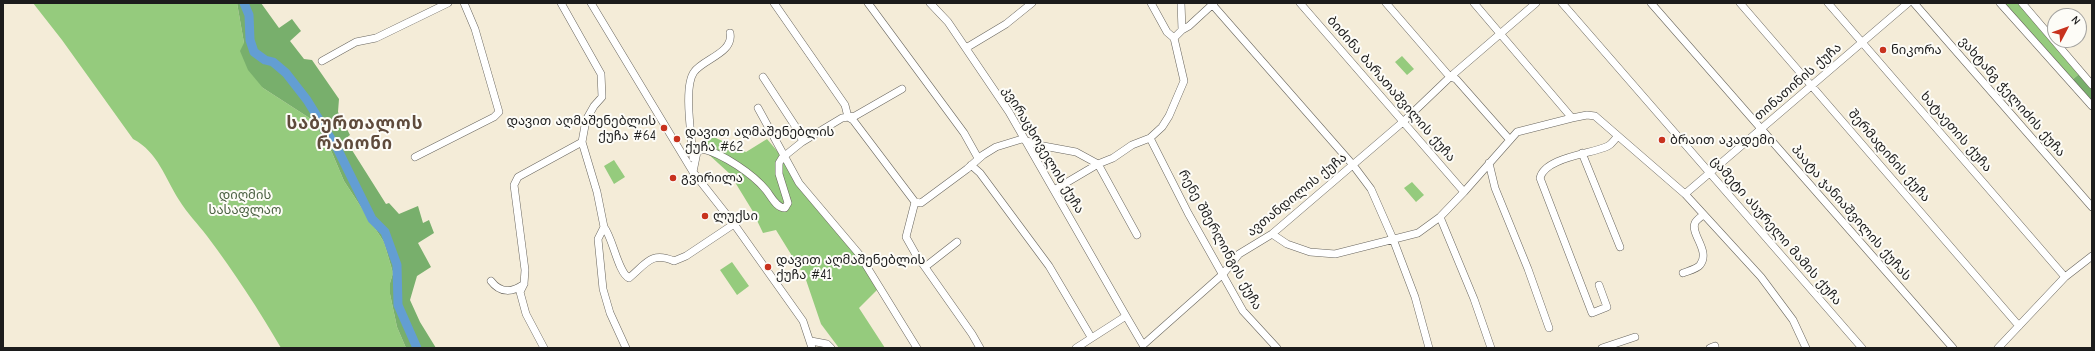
<!DOCTYPE html>
<meta charset="utf-8">
<style>
body{margin:0}
#map{position:relative;width:2095px;height:351px;overflow:hidden;background:#f4ecd8;font-family:"Comic Neue",sans-serif}
canvas{display:block}
.frame{position:absolute;inset:0;border:4px solid #1c1c1c;pointer-events:none}
.north{position:absolute;left:2047px;top:8px;width:40px;height:40px;box-sizing:border-box;background:#fdfcf7;border:1px solid #a3a29f;border-radius:50%;rotate:49deg;font-size:11px;font-weight:700;line-height:16px;text-align:center;color:#1c1c1c}
.north::after{content:'';display:block;margin:auto;width:14px;height:18px;background:#c8321e;clip-path:polygon(50% 0,100% 100%,50% 72%,0 100%)}
</style>
<div id="map">
<canvas width="2095" height="351"></canvas>
<div class="frame"></div>
<div class="north">N</div>
</div>
<script>
const g = document.querySelector('canvas').getContext('2d');
g.lineJoin = 'round';
function fill(path, color) { g.fillStyle = color; g.fill(path, 'evenodd'); }
function trace(path, color, width, dash) { g.strokeStyle = color; g.lineWidth = width; g.lineCap = dash ? 'butt' : 'round'; g.setLineDash(dash || []); g.stroke(path); }
function write(font, color, halo, rows, align = 'center') {
  g.font = font + ' "Comic Neue","Noto Sans Georgian",sans-serif'; g.lineWidth = 4; g.setLineDash([]); g.textBaseline = 'middle'; g.strokeStyle = halo; g.fillStyle = color; for (const [text, x, y, turn = 0] of rows) {
    g.save(); g.translate(x, y); g.rotate((+turn || 0) * Math.PI / 180); g.textAlign = isNaN(turn) ? turn : align; if (halo) g.strokeText(text, 0, 0); g.fillText(text, 0, 0); g.restore();
  }
}
fill(new Path2D(`
 M33,3H237L244,43L263,88L311,119L330,148L344,181L384,242L393,273L390,283V294L397,327L406,348H281C259,310 234,272 207,236C198,224 187,213 179,200C165,178 158,152 133,139L62,40Z
 M2004,3H2020L2079,74L2072,80Z
 M1402,56L1414,69L1407,75L1395,62Z
 M703,132L746,152L767,139C807,186 847,235 879,288L859,308L885,348H839L821,324L805,277L776,230L763,233L752,210L730,174L706,152Z
 M614,160L625,177L614,184L604,166Z
 M1412,182L1424,195L1416,202L1404,188Z
 M732,262L749,286L737,295L720,270Z`), '#95cb7d');
fill(new Path2D(`
 M237,3H261L279,28L292,19L301,31L290,41L304,59L312,60L339,99L338,112L350,135L345,139L386,204L389,203L399,214L418,206L423,223L429,220L434,233L418,243L431,267L417,276L410,300L420,322L436,348H406L397,327L390,294V283L393,273L384,242L344,181L330,148L311,119L263,88L248,70L240,51L244,43Z
 M2079,74L2092,89V103L2072,80Z`), '#78af6c');
trace(new Path2D(`
 M244,3L249,15L250,40L254,52L265,60L273,62L286,73L307,100L338,150L372,219L385,232L397,265L398,305L417,348`), '#639ed3', 9);
const minor = new Path2D(`
 M561,3L601,74L602,97L594,106L586,120L582,142L597,192L604,227L598,239L603,289L610,313L626,348
 M591,3L693,172L734,224L803,321L812,348
 M774,3L845,105L848,117L853,120L915,202
 M868,3L964,133L978,158
 M930,3L948,22L1009,112L1126,316
 M1151,3L1167,32L1174,38
 M1211,3L1353,165L1371,189L1393,239L1415,297L1429,348
 M1300,3L1464,192
 M1386,3L1450,77L1456,79L1509,139
 M1474,3L1572,118L1587,115L1595,116L1685,194L1761,277L1793,320L1806,348
 M1562,3L1862,348
 M1651,3L1953,348
 M1740,3L2019,326
 M1828,3L2065,277
 M1914,3L2092,207
 M2000,3L2092,106
 M2022,3L2092,85
 M1182,30L1189,26L1214,3
 M966,48L1006,24L1032,3
 M322,61L356,42L376,38L448,3
 M763,77L801,135L802,142
 M758,108L799,183L859,254L917,348
 M1150,138L1188,213L1243,311L1277,348
 M1582,153L1620,247
 M415,157L494,117L499,112L475,29L464,3
 M693,158C692,138 683,87 694,72C703,59 734,53 730,33
 M1489,163L1495,188L1528,269L1549,328
 M971,165L980,173L1049,266L1091,337
 M693,172L697,152L703,149C723,154 753,174 766,190C771,196 776,208 785,208L788,203L779,174V163L782,158L802,142L842,118L855,116L902,89
 M1054,190L1098,164L1137,235
 M1685,194L1908,3
 M915,202L921,203L967,169L983,155L996,147L1022,139L1038,145L1076,152L1098,164L1113,158L1132,145L1150,138L1162,127L1169,116L1184,81L1174,38L1182,30L1181,3
 M915,202L906,237L915,253L972,334L980,348
 M1440,217L1474,299L1491,348
 M604,227C613,238 618,273 629,278C646,264 651,251 674,261L686,256L734,224
 M1272,234L1287,244L1310,252L1335,254L1418,233L1440,217L1464,192L1517,132L1572,118
 M925,267L957,242
 M1683,273C1688,271 1697,269 1700,265C1711,251 1690,234 1695,223C1696,220 1701,217 1703,215
 M491,281C500,293 512,293 524,284
 M1599,285L1607,307L1592,313L1540,178C1545,157 1592,154 1608,146C1612,144 1614,140 1617,137
 M811,341L827,344L831,348
 M544,348L526,314L520,292L524,284L525,270L514,185L518,177L582,142
 M1076,348L1126,316L1143,345L1223,274L1239,254L1272,234L1404,121L1450,77L1536,3
 M1602,348L1635,337
 M1710,348L1715,346
 M1998,348L2065,277L2092,256`);
trace(minor, '#68655e', 8);
trace(minor, '#fff', 7);
for (const [x, y, r, color] of [
 [1883,50,4,"#c8321e"],
 [664,128,4,"#c8321e"],
 [677,139,4,"#c8321e"],
 [1662,140,4,"#c8321e"],
 [673,178,4,"#c8321e"],
 [705,216,4,"#c8321e"],
 [768,267,4,"#c8321e"]
]) { const dot = new Path2D(); dot.arc(x, y, r, 0, 2 * Math.PI); g.fillStyle = color; g.fill(dot); trace(dot, '#fdfcf7', 1.5); }
write('13px', '#1c1c1c', '#fdfcf7', [
 ["ნიკორა",1891,50],
 ["დავით აღმაშენებლის",656,121,"right"],
 ["ქუჩა #64",656,136,"right"],
 ["დავით აღმაშენებლის",685,132],
 ["ქუჩა #62",685,147],
 ["ბრაით აკადემი",1670,140],
 ["გვირილა",681,178],
 ["ლუქსი",713,216],
 ["დავით აღმაშენებლის",776,260],
 ["ქუჩა #41",776,275]
], 'left');
write('13px', '#1c1c1c', '#fdfcf7', [
 ["თინათინის ქუჩა",1798,82,-41],
 ["ბიძინა ბარათაშვილის ქუჩა",1391,89,49],
 ["ვახტანგ ჭელიძის ქუჩა",2012,97,49],
 ["ხატაეთის ქუჩა",1956,132,49],
 ["კვირაცხოველის ქუჩა",1043,150,59],
 ["შერმადინის ქუჩა",1889,156,49],
 ["ავთანდილის ქუჩა",1297,195,-39],
 ["პაატა ჯანიაშვილის ქუჩას",1851,213,49],
 ["ცამეტი ასურელი მამის ქუჩა",1776,231,49],
 ["რენე შმერლინგის ქუჩა",1220,240,61]
]);
write('13px', '#4c6243', '#fdfcf7', [
 ["დიღმის",245,195],
 ["სასაფლაო",245,210]
]);
g.letterSpacing = '1px';
write('bold 17px', '#5f4b3c', '#fdfcf7', [
 ["საბურთალოს",355,124],
 ["რაიონი",355,144]
]);
g.letterSpacing = '0px';
</script>
